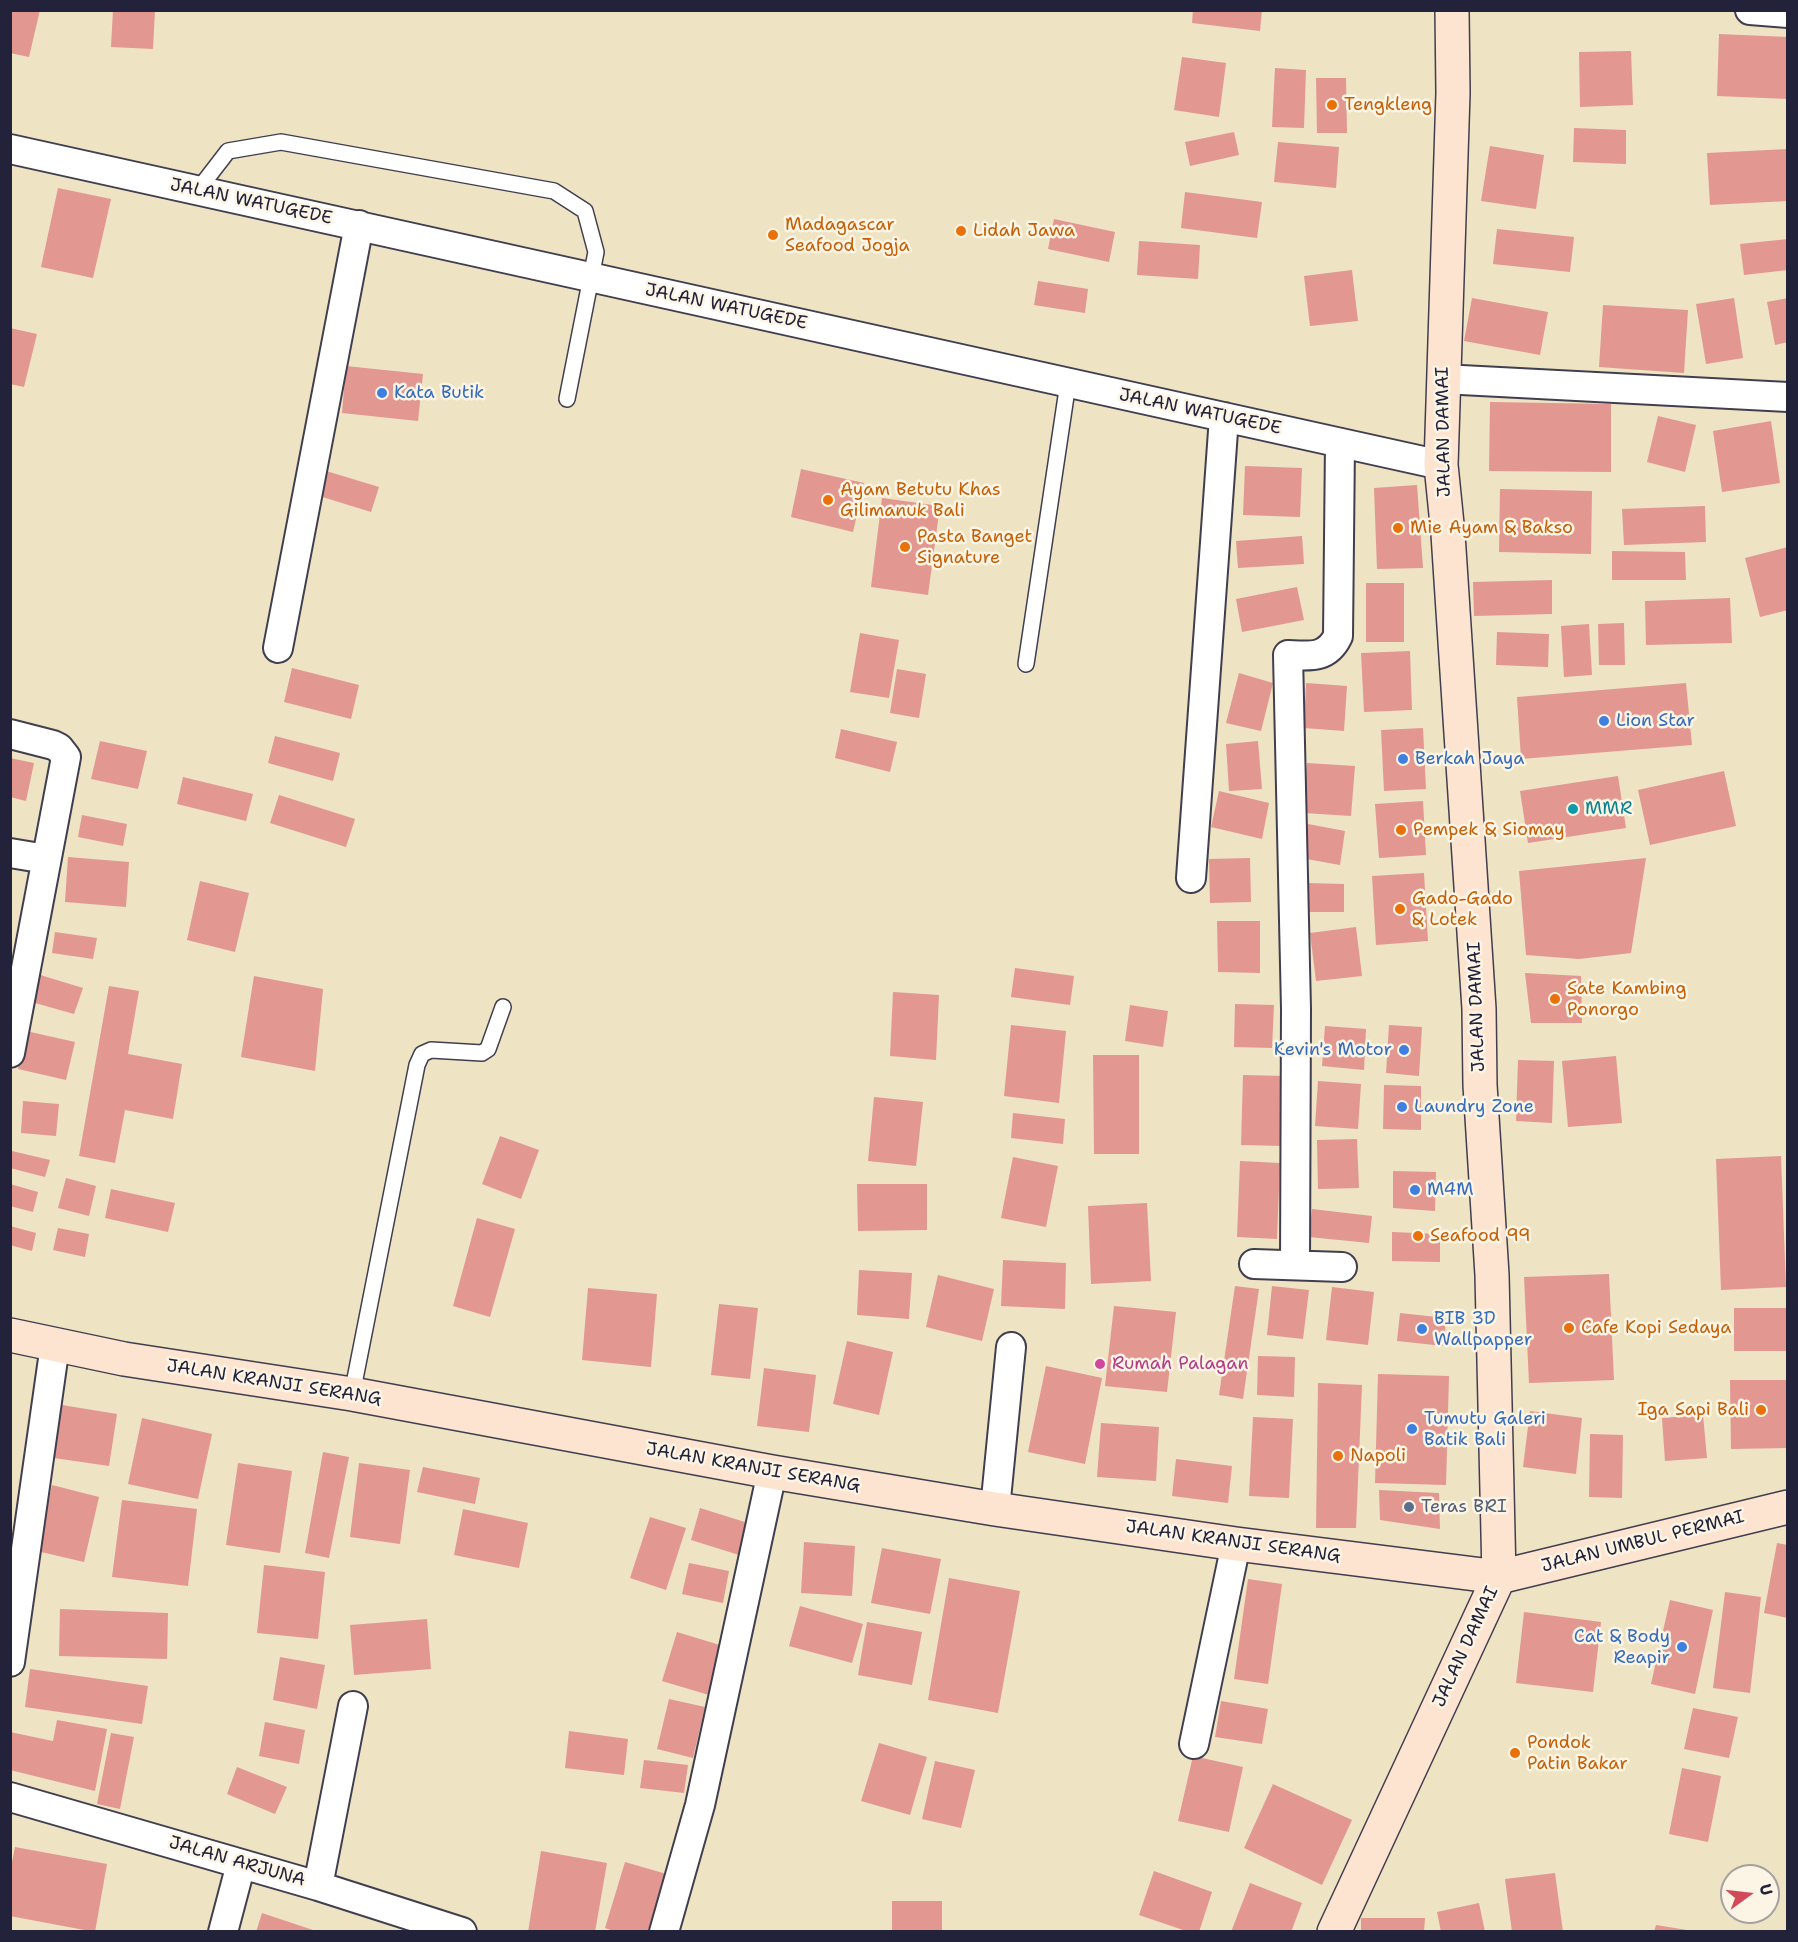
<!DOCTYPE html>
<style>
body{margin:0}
#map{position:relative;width:1798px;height:1942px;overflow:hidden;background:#eee3c3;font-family:"Shantell Sans",sans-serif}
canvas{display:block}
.frame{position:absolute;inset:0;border:12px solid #22223b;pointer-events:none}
.north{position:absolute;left:1720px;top:1864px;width:60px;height:60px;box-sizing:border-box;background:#fcf5e5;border:2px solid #a5a1a1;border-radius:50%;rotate:75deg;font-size:16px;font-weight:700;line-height:24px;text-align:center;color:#22223b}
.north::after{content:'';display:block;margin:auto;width:21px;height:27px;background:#d1495b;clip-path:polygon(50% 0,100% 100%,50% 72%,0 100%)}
</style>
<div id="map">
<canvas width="1798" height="1942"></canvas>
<div class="frame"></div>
<div class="north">U</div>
</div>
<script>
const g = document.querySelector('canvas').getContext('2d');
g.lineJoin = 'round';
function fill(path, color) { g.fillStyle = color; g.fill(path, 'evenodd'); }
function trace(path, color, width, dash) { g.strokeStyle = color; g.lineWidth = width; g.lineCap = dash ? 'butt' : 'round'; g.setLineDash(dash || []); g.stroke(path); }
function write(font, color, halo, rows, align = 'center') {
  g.font = font + ' "Shantell Sans",sans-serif'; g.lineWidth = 5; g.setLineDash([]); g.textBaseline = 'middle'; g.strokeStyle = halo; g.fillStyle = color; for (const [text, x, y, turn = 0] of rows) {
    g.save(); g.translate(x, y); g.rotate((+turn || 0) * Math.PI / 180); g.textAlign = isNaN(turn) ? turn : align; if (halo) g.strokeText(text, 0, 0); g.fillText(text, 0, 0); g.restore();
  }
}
fill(new Path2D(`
 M10,10H40L29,57L10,53Z
 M113,10H155L153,49L111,47Z
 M1193,10H1262L1260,31L1192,23Z
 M1719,34L1788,37V99L1717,96Z
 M1631,51L1633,105L1580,107L1579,52Z
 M1182,57L1226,63L1219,117L1174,110Z
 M1275,68L1306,70L1304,128L1272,127Z
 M1316,78H1346L1347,133H1317Z
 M1574,128L1626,130V164L1573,162Z
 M1234,132L1239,155L1190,166L1185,142Z
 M1278,142L1339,147L1336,188L1274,182Z
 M1490,146L1544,155L1536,209L1481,201Z
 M1788,149V201L1710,205L1707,153Z
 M58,188L111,199L93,278L41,267Z
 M1185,192L1262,202L1257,238L1181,228Z
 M1054,219L1115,232L1109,262L1048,249Z
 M1497,229L1574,237L1570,272L1493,264Z
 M1788,239V270L1744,275L1740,244Z
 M1139,241L1200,245L1198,279L1137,275Z
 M1352,270L1358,321L1310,326L1304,276Z
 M1038,281L1088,289L1085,313L1034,305Z
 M1472,298L1548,312L1540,355L1464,341Z
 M1734,298L1743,358L1706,364L1696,304Z
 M1788,298V342L1775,345L1767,302Z
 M1603,305L1688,310L1684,373L1599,367Z
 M10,328L37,334L24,387L10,384Z
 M346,366L423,374L418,421L342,413Z
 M1490,402L1611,404V472L1489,471Z
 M1658,416L1696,425L1685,472L1647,462Z
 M1771,421L1780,483L1722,492L1713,431Z
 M1245,466L1302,468L1300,517L1243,515Z
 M801,469L864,483L853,532L791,517Z
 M323,470L379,487L371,512L316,495Z
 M1417,485L1423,568L1377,569L1374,488Z
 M1500,489L1592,491L1591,554L1499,552Z
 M882,498L940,506L928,595L871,587Z
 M1705,506L1706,542L1624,545L1622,509Z
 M1302,536L1304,564L1238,568L1236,541Z
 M1788,547V610L1760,617L1745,558Z
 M1612,551L1685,552L1686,580H1612Z
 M1552,580V614L1474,616L1473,582Z
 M1366,583H1404V642H1366Z
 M1297,587L1304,620L1242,632L1236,599Z
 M1730,598L1732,643L1646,645L1645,601Z
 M1624,623L1625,665H1599L1598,624Z
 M1589,624L1592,675L1564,677L1561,626Z
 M1497,632L1549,634L1548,667L1496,665Z
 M860,633L899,640L889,698L850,692Z
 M1410,651L1412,710L1364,712L1361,653Z
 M292,668L359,685L351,719L284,702Z
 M897,669L926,674L919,718L890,713Z
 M1239,673L1273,683L1261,731L1226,723Z
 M1306,683L1347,686L1344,731L1304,728Z
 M1686,683L1692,745L1521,759L1517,697Z
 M1423,728L1426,789L1384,791L1381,730Z
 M841,729L897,742L890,772L835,758Z
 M275,736L340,753L333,781L268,763Z
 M100,741L147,751L138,789L91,779Z
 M1258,741L1262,789L1229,791L1226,744Z
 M10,758L34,763L26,801L10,797Z
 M1307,763L1355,766L1351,816L1304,813Z
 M1724,771L1736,826L1650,845L1638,790Z
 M1618,776L1626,828L1528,843L1520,791Z
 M183,777L253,794L246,821L177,804Z
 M1219,791L1269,803L1262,839L1211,827Z
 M279,795L355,819L346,847L270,823Z
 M1423,801L1426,855L1379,858L1375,804Z
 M82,815L127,824L123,846L78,837Z
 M1308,824L1345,831L1340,865L1301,858Z
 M68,857L129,862L126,907L65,902Z
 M1250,858L1251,902L1210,903L1209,859Z
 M1646,858L1631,953L1579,959L1526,955L1519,871Z
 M1424,873L1428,941L1376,945L1372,876Z
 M200,881L249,893L235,952L187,940Z
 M1306,883L1344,884V912H1306Z
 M1217,921H1260V973L1218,972Z
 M1356,927L1362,976L1316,981L1310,933Z
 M55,932L97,938L93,959L52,953Z
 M1015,968L1074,976L1070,1005L1011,997Z
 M1525,973L1581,976L1582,1023H1531Z
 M37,974L83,988L74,1014L28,1001Z
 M254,976L323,989L315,1071L241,1057Z
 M109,986L139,991L128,1054L182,1064L173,1119L125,1110L115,1163L79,1156Z
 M893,992L939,995L936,1060L890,1056Z
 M1235,1004L1274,1005L1272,1048L1234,1047Z
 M1130,1005L1168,1011L1163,1047L1125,1041Z
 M1011,1025L1066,1031L1059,1103L1004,1096Z
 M1389,1025L1422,1027L1419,1076L1386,1073Z
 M1325,1026L1366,1029L1364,1070L1322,1066Z
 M26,1031L75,1042L66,1080L18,1069Z
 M1093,1055H1139V1154H1094Z
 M1616,1056L1622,1123L1568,1127L1562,1061Z
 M1518,1060L1554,1061L1552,1123L1516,1121Z
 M1243,1075L1286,1076L1284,1146L1241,1145Z
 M1318,1081L1361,1084L1358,1129L1315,1126Z
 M1384,1085L1421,1086V1130L1383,1129Z
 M874,1097L923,1102L916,1166L868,1161Z
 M23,1101L59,1104L56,1136L21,1133Z
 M1013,1113L1065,1119L1063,1144L1011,1138Z
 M500,1136L539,1150L521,1199L482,1184Z
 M1357,1139L1359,1188L1318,1189L1317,1140Z
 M12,1151L50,1160L45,1177L10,1168Z
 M1781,1156L1786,1287L1721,1290L1716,1159Z
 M1013,1157L1058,1166L1046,1227L1001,1218Z
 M1240,1161L1280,1163L1277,1239L1237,1237Z
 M1393,1171L1436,1172L1435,1211L1393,1208Z
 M66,1178L96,1186L89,1216L58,1208Z
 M10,1184L38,1192L33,1212L10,1206Z
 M857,1184H927V1230L858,1231Z
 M111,1189L175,1203L168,1232L105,1218Z
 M1147,1203L1151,1281L1091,1284L1088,1206Z
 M1312,1209L1372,1216L1369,1243L1309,1237Z
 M477,1218L515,1229L490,1317L453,1306Z
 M10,1226L36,1233L32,1251L10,1245Z
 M58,1228L89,1234L85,1257L53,1250Z
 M1392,1232L1440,1234V1262L1392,1261Z
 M1003,1260L1066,1263L1065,1309L1001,1306Z
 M859,1270L912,1273L909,1319L857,1315Z
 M1609,1274L1614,1380L1529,1383L1524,1277Z
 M938,1275L994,1289L982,1341L926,1327Z
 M1235,1286L1259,1289L1243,1399L1219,1395Z
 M1272,1286L1309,1290L1303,1339L1267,1335Z
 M1332,1287L1374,1292L1368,1345L1326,1340Z
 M588,1288L657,1294L651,1367L582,1360Z
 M719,1304L758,1308L750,1379L711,1375Z
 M1114,1306L1176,1312L1167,1392L1105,1386Z
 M1734,1308H1788V1351H1734Z
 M1400,1313L1446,1318L1444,1346L1397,1341Z
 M847,1341L893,1352L879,1415L833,1404Z
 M1258,1356L1295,1357L1294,1397L1257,1395Z
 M1046,1366L1102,1378L1085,1464L1028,1452Z
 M764,1368L816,1375L809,1432L757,1426Z
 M1378,1374L1449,1376L1446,1485L1375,1483Z
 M1730,1380H1788V1448L1731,1449Z
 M1318,1383L1362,1385L1356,1528H1316Z
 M62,1405L117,1414L109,1466L54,1458Z
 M1530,1411L1582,1418L1576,1474L1523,1467Z
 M1703,1415L1707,1458L1665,1461L1662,1418Z
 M1253,1417L1293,1419L1289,1498L1249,1496Z
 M142,1418L212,1434L198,1499L128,1484Z
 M1101,1423L1159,1427L1156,1481L1097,1477Z
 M1590,1434L1623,1435L1622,1498L1589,1497Z
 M323,1452L349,1457L329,1558L305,1553Z
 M1176,1459L1232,1466L1228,1503L1172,1496Z
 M238,1463L292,1471L280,1553L226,1545Z
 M359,1463L410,1470L400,1544L350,1537Z
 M423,1467L480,1478L475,1504L417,1492Z
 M52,1485L99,1497L84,1562L37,1551Z
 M1379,1490L1439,1493L1440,1529L1380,1520Z
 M122,1500L197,1509L188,1586L112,1577Z
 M700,1508L748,1523L739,1555L691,1540Z
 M463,1509L528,1523L519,1568L454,1555Z
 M650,1517L686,1528L666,1590L630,1578Z
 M804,1542L855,1546L852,1596L801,1593Z
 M1777,1543L1788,1545V1618L1764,1613Z
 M882,1548L941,1559L930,1614L871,1603Z
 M689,1563L729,1571L723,1603L682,1594Z
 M264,1565L325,1572L318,1639L257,1633Z
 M949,1578L1020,1591L998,1713L928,1700Z
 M1248,1579L1282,1584L1268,1684L1234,1679Z
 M1725,1592L1761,1597L1750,1693L1713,1688Z
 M1670,1600L1713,1610L1695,1694L1651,1684Z
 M800,1606L863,1624L852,1663L789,1646Z
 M60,1609L168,1613L167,1659L59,1656Z
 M1524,1612L1601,1622L1593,1692L1516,1683Z
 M427,1619L431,1669L354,1675L350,1625Z
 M867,1622L922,1632L912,1685L858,1675Z
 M677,1632L723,1646L709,1695L662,1681Z
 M280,1657L325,1665L317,1709L273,1700Z
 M30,1669L148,1686L142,1724L25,1707Z
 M669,1699L705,1707L693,1758L657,1749Z
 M1221,1701L1268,1709L1262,1744L1215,1737Z
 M1693,1708L1738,1717L1729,1758L1684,1749Z
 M57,1720L107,1729L95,1791L10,1770V1732L53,1741Z
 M265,1722L305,1730L299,1764L259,1756Z
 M569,1731L628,1739L624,1775L565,1768Z
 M111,1733L134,1737L120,1809L97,1804Z
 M879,1743L927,1757L910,1815L861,1801Z
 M1193,1756L1243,1767L1229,1832L1178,1821Z
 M644,1760L688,1765L684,1793L640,1788Z
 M935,1761L975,1770L961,1828L922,1819Z
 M237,1767L287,1787L275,1814L227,1794Z
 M1682,1768L1721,1776L1708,1842L1669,1834Z
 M1273,1784L1352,1820L1322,1885L1244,1848Z
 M15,1847L107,1864L95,1932L10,1916V1872Z
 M541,1851L607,1863L595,1932H528Z
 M625,1862L670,1875L654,1932H616L605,1928Z
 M1154,1871L1212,1892L1199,1932H1189L1139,1915Z
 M1555,1873L1563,1932H1512L1505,1879Z
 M1250,1883L1302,1903L1291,1932H1231Z
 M892,1901H942V1932H892Z
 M1479,1903L1485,1932H1441L1437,1912Z
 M262,1913L316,1931V1932H256Z
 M1361,1918H1425L1424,1932H1361Z
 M1656,1925L1687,1930V1932H1654Z`), '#e29791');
const service = new Path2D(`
 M198,190L228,151L281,142L554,191L585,211L596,252L567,399
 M1026,664L1068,383
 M352,1394L417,1065L422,1054L431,1050L482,1053L488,1049L503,1007`);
const minor = new Path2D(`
 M1750,10L1788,13
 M10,149L1441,465
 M1442,379L1788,397
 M278,648L359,225
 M10,734L53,745L59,748L66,757L10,1053
 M10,853L46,859
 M1191,878L1224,417
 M1254,1264L1342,1267
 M1295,1265L1296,1009L1288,655C1310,656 1327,659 1338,636L1340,443
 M995,1509L1011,1347
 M10,1662L55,1345
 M1194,1744L1236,1544
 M10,1797L318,1886L462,1932
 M318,1886L353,1706
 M223,1932L241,1864
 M664,1932L700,1805L772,1472`);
const secondary = new Path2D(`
 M10,1335L124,1359L352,1394L772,1472L995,1509L1236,1544L1499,1577L1788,1507
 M1334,1932L1499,1577L1492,1275L1480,1085L1479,1009L1448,534L1441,465L1453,93L1452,10`);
trace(service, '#413f4f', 18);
trace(minor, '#413f4f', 32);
trace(secondary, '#413f4f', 36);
trace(service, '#fff', 15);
trace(minor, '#fff', 28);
trace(secondary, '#fde4d0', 33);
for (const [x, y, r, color] of [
 [1332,105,6,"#e8710a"],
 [961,231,6,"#e8710a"],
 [773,235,6,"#e8710a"],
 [382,393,6,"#3f7fe0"],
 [828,500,6,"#e8710a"],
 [1398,528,6,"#e8710a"],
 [905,547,6,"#e8710a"],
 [1604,721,6,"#3f7fe0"],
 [1403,759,6,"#3f7fe0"],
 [1573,809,6,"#0f9aa8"],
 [1401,830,6,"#e8710a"],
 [1400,909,6,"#e8710a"],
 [1555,999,6,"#e8710a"],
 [1404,1050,6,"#3f7fe0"],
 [1402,1107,6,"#3f7fe0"],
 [1415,1190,6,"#3f7fe0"],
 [1418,1236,6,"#e8710a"],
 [1569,1328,6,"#e8710a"],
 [1422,1329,6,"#3f7fe0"],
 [1100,1364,6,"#d1479c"],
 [1761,1410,6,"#e8710a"],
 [1412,1429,6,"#3f7fe0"],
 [1338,1456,6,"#e8710a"],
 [1409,1507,6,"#5c6f8a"],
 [1682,1647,6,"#3f7fe0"],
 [1515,1753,6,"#e8710a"]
]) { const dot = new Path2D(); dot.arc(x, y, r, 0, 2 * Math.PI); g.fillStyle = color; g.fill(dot); trace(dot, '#fcf5e5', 2); }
write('18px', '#c56008', '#fcf5e5', [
 ["Tengkleng",1344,105],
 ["Madagascar",785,225],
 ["Seafood Jogja",785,246],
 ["Lidah Jawa",973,231],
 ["Ayam Betutu Khas",840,490],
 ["Gilimanuk Bali",840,511],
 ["Mie Ayam & Bakso",1410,528],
 ["Pasta Banget",917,537],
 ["Signature",917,558],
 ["Pempek & Siomay",1413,830],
 ["Gado-Gado",1412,899],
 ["& Lotek",1412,920],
 ["Sate Kambing",1567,989],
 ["Ponorgo",1567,1010],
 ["Seafood 99",1430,1236],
 ["Cafe Kopi Sedaya",1581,1328],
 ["Iga Sapi Bali",1749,1410,"right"],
 ["Napoli",1350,1456],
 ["Pondok",1527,1743],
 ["Patin Bakar",1527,1764]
], 'left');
write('18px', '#22223b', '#fcf5e5', [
 ["JALAN WATUGEDE",251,202,12],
 ["JALAN WATUGEDE",726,307,12],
 ["JALAN WATUGEDE",1200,412,12],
 ["JALAN DAMAI",1444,432,-91],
 ["JALAN DAMAI",1477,1007,-92],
 ["JALAN KRANJI SERANG",274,1383,9],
 ["JALAN KRANJI SERANG",753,1468,10],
 ["JALAN KRANJI SERANG",1233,1542,8],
 ["JALAN UMBUL PERMAI",1643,1542,-14],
 ["JALAN DAMAI",1466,1647,-65],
 ["JALAN ARJUNA",237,1862,16]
]);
write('18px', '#366cbe', '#fcf5e5', [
 ["Kata Butik",394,393],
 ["Lion Star",1616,721],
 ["Berkah Jaya",1415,759],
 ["Kevin's Motor",1392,1050,"right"],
 ["Laundry Zone",1414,1107],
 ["M4M",1427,1190],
 ["BIB 3D",1434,1319],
 ["Wallpapper",1434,1340],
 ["Tumutu Galeri",1424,1419],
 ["Batik Bali",1424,1440],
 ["Cat & Body",1670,1637,"right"],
 ["Reapir",1670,1658,"right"]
], 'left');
write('18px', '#0d838f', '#fcf5e5', [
 ["MMR",1585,809]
], 'left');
write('18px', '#b23c85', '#fcf5e5', [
 ["Rumah Palagan",1112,1364]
], 'left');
write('18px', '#4e5e75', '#fcf5e5', [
 ["Teras BRI",1421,1507]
], 'left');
</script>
